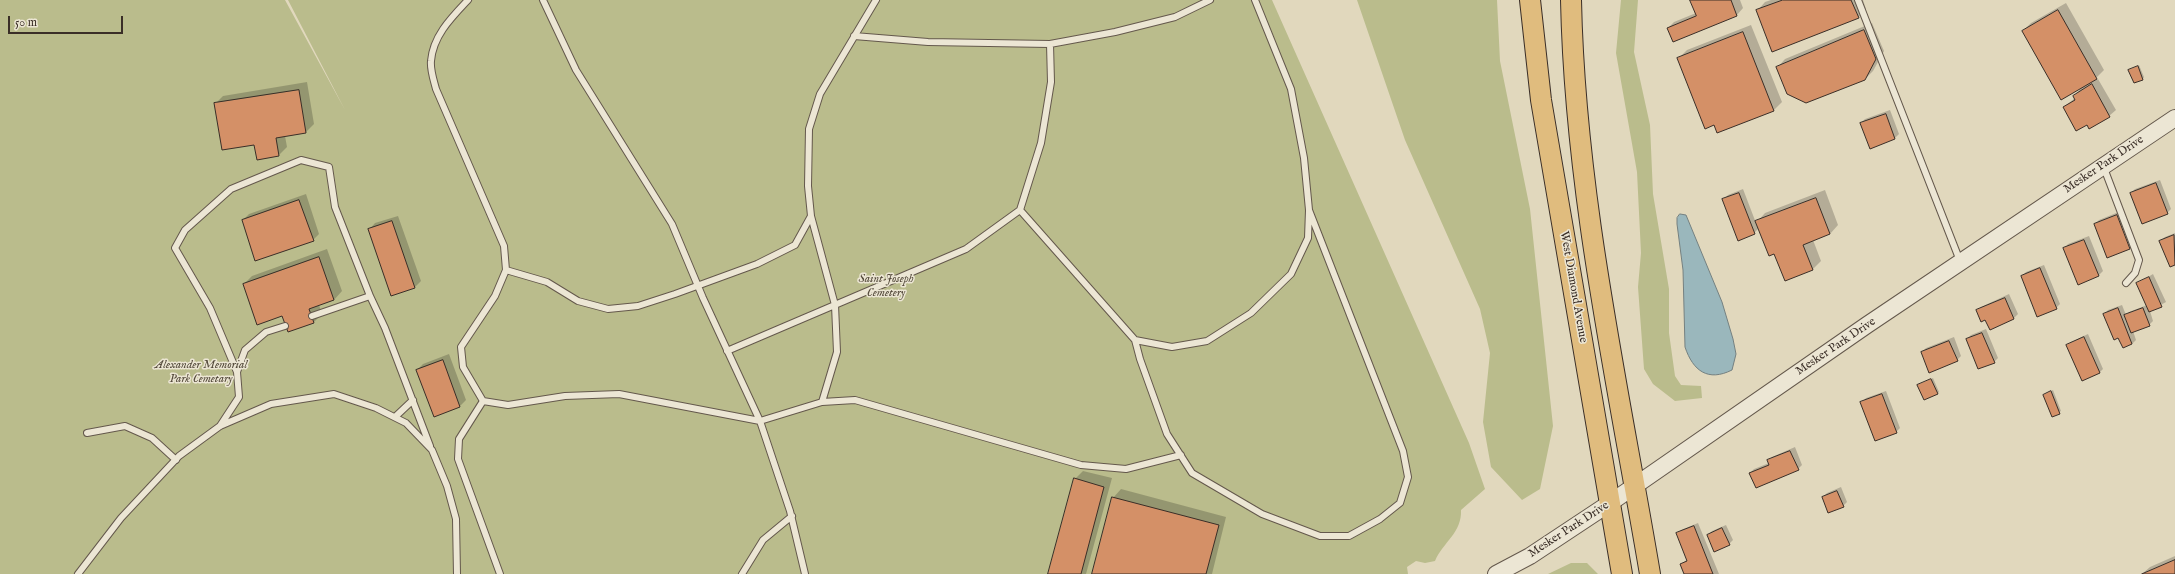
<!DOCTYPE html>
<style>
body{margin:0}
#map{position:relative;width:2175px;height:574px;overflow:hidden;background:#e1d8bd;font-family:"IM FELL English",serif}
canvas{display:block}
.scale{position:absolute;left:8px;top:16px;width:115px;height:18px;box-sizing:border-box;border:2px solid #3a2e27;border-top:0;padding-left:5px;font-size:12px;line-height:14px;white-space:nowrap;color:#3a2e27;-webkit-text-stroke:3px #ece6d4;paint-order:stroke}
</style>
<div id="map">
<canvas width="2175" height="574"></canvas>
<div class="scale">50 m</div>
</div>
<script>
const g = document.querySelector('canvas').getContext('2d');
g.lineJoin = 'round';
function fill(path, color) { g.fillStyle = color; g.fill(path, 'evenodd'); }
function trace(path, color, width, dash) { g.strokeStyle = color; g.lineWidth = width; g.lineCap = dash ? 'butt' : 'round'; g.setLineDash(dash || []); g.stroke(path); }
function write(font, color, halo, rows, align = 'center') {
  g.font = font + ' "IM FELL English",serif'; g.lineWidth = 3; g.setLineDash([]); g.textBaseline = 'middle'; g.strokeStyle = halo; g.fillStyle = color; for (const [text, x, y, turn = 0] of rows) {
    g.save(); g.translate(x, y); g.rotate((+turn || 0) * Math.PI / 180); g.textAlign = isNaN(turn) ? turn : align; if (halo) g.strokeText(text, 0, 0); g.fillText(text, 0, 0); g.restore();
  }
}
fill(new Path2D(`
 M0,0H285L345,110L288,0H1272L1469,443L1485,489L1461,510C1462,533 1443,542 1435,561L1425,563L1416,561L1407,567L1408,574H0Z
 M1357,0H1497L1500,61L1530,209L1553,426L1540,489L1522,500L1491,467L1483,422L1490,353L1480,309L1405,140Z
 M1621,0H1638L1634,52L1650,125L1653,194L1669,289V333L1675,376L1681,385L1701,386L1702,398L1675,401L1653,384L1644,369L1638,287L1641,253L1637,172L1616,53Z
 M1571,563H1587L1598,574H1548Z`), '#babc8c');
const water = new Path2D(`
 M1680,214L1686,215L1722,302L1733,339L1736,354L1732,370C1708,382 1693,371 1685,347L1683,270L1677,224V218Z`);
fill(water, '#9ab7bc');
trace(water, '#748080', 1);
fill(new Path2D(`
 M1691,0H1740L1743,8L1737,15L1674,41L1668,28L1674,22L1696,13Z
 M1771,0H1863L1866,9L1858,18L1757,11L1765,2Z
 M2066,3L2104,70L2093,81L2098,79L2116,110L2109,116L2090,127L2087,124L2064,107L2075,98L2074,96L2083,86L2023,31L2031,23Z
 M1872,23L1884,51L1873,71L1865,79L1777,68L1785,59Z
 M1751,25L1782,102L1774,110L1679,58L1687,50Z
 M2139,65L2144,77L2143,79L2130,70Z
 M307,82L314,124L306,132L285,136L287,147L279,155L255,144L215,104L223,96Z
 M1890,110L1899,134L1895,138L1870,148L1861,123L1865,119Z
 M2160,180L2171,209L2167,213L2131,193L2135,189Z
 M1743,189L1756,223L1765,213L1825,190L1838,225L1830,234L1813,240L1821,261L1813,269L1785,280L1775,253L1759,228L1754,233L1724,199L1728,195Z
 M306,194L319,234L313,240L243,220L249,214Z
 M2121,211L2134,244L2130,248L2108,257L2095,224L2099,220Z
 M398,216L421,281L415,287L369,230L375,223Z
 M2175,233V264L2170,266L2160,241L2165,237Z
 M2089,236L2103,271L2099,275L2079,284L2064,249L2068,244Z
 M327,249L342,291L334,300L319,305L322,314L314,322L283,315L244,284L252,276Z
 M2044,265L2060,304L2056,308L2022,276L2026,272Z
 M2153,274L2166,302L2150,311L2153,321L2149,325L2133,331L2136,340L2132,344L2119,337L2104,315L2108,310L2122,305L2126,315L2129,312L2147,305L2138,283Z
 M2009,294L2018,314L2014,318L1991,329L1986,319L1977,311L1981,307Z
 M1986,329L1998,358L1994,362L1967,339L1971,335Z
 M2088,334L2103,369L2099,373L2067,346L2071,342Z
 M1954,337L1961,356L1957,360L1922,352L1926,348Z
 M449,354L466,400L460,406L434,416L417,370L423,364Z
 M1933,378L1939,392L1938,393L1918,385Z
 M2053,390L2061,411L2052,416L2044,395Z
 M1886,391L1900,428L1896,432L1862,402L1866,398Z
 M1795,447L1802,465L1798,469L1750,473L1754,469L1769,463L1768,461L1772,457Z
 M1083,471L1112,478L1086,574H1049L1075,479Z
 M1841,487L1847,502L1843,506L1823,497L1827,493Z
 M1121,489L1226,517L1212,574H1093L1113,498Z
 M1698,523L1719,574H1685L1681,564L1688,559L1677,534L1681,530Z
 M1726,525L1733,540L1729,544L1708,535L1712,531Z
 M2175,556V574H2142L2150,567Z`), '#0003');
const building = new Path2D(`
 M1690,0H1731L1737,16L1673,42L1667,28L1696,16Z
 M1783,0H1851L1859,18L1772,52L1756,10Z
 M2058,10L2097,79L2061,100L2022,31Z
 M1864,30L1876,59L1865,80L1806,103L1787,94L1776,67Z
 M1743,32L1774,111L1717,133L1714,125L1705,129L1677,58Z
 M2138,66L2143,80L2134,83L2128,70Z
 M2092,84L2110,117L2089,129L2087,125L2076,131L2063,107L2075,100L2073,96Z
 M299,90L306,133L276,138L279,156L257,160L254,145L222,150L214,103Z
 M1886,114L1895,139L1870,149L1860,123Z
 M2156,183L2168,214L2142,224L2130,193Z
 M1739,193L1755,234L1738,241L1722,199Z
 M1816,198L1830,234L1803,245L1813,270L1785,281L1774,254L1769,256L1755,221Z
 M299,200L314,241L255,261L242,220Z
 M2117,215L2130,249L2107,258L2094,224Z
 M392,221L415,288L391,296L368,229Z
 M2174,235L2175,265L2170,267L2159,241Z
 M2084,240L2099,276L2078,285L2063,248Z
 M319,257L334,300L309,309L314,323L288,332L282,316L257,325L243,284Z
 M2040,268L2057,309L2037,317L2021,276Z
 M2149,277L2162,307L2149,312L2136,283Z
 M2005,298L2014,319L1990,330L1985,320L1981,322L1976,310Z
 M2118,308L2132,344L2123,348L2118,338L2114,340L2103,314Z
 M2143,308L2150,326L2131,333L2124,315Z
 M1982,333L1995,363L1978,369L1966,339Z
 M2084,337L2100,373L2082,381L2066,345Z
 M1949,341L1958,361L1929,373L1921,352Z
 M443,360L460,407L434,417L416,370Z
 M1931,379L1938,394L1924,400L1917,385Z
 M2051,391L2060,414L2052,417L2043,395Z
 M1882,394L1897,433L1875,441L1860,402Z
 M1790,451L1799,470L1756,488L1749,473L1769,465L1767,460Z
 M1074,478L1104,487L1081,574H1048Z
 M1837,491L1844,507L1828,513L1822,497Z
 M1112,497L1219,525L1206,574H1092Z
 M1694,526L1713,574H1684L1680,564L1687,561L1676,533Z
 M1722,528L1730,545L1714,552L1707,535Z
 M2175,560V574H2142Z`);
fill(building, '#d49067');
trace(building, '#3a2e27', 1);
const service = new Path2D(`
 M468,0C451,18 433,36 431,61C430,70 434,81 436,89L504,246L506,270L495,296L461,347L463,367L483,401
 M543,0L576,70L672,224L703,298L760,421L790,511L805,574
 M1210,0L1175,17L1115,32L1050,44L1051,82L1041,143L1020,210L1135,340L1140,359L1167,434L1192,473L1262,514L1320,536H1349L1380,519L1400,503L1408,477L1403,451L1309,210
 M1858,0L1960,261
 M854,36L928,42L1050,44
 M2104,168L2139,260L2135,273L2126,283
 M811,216L835,305L837,352L822,402
 M506,270L547,282L578,301L608,309L638,306L675,294L757,264L795,245L811,216L808,186L809,129L820,94L876,0
 M312,316L370,296L385,328L430,446
 M1135,340L1172,347L1207,341L1251,313L1291,274L1308,238L1309,210L1304,158L1291,89L1255,0
 M727,351L966,249L1020,210
 M237,372L210,308L175,248L185,230L231,189L301,160L329,167L335,207L370,296
 M483,401L508,405L565,396L619,394L760,421L822,402L855,400L1081,465L1126,469L1181,455
 M483,401L459,439L458,459L500,574
 M395,417L413,400
 M220,426L239,397L237,372L245,350L266,332L285,326
 M87,433L125,426L152,438L176,460
 M78,574L121,518L179,456L220,426L271,404L334,394L376,408L406,423L432,450L447,486L456,519L457,574
 M742,574L763,540L792,516`);
const tertiary = new Path2D(`
 M1496,574L1530,556L1610,503L1867,325L2175,118`);
const primary = new Path2D(`
 M1530,0L1541,100L1622,574
 M1571,0C1575,194 1618,384 1650,574`);
trace(service, '#64584c', 8);
trace(tertiary, '#64584c', 18);
trace(primary, '#3a2e27', 22);
trace(service, '#ece6d4', 6);
trace(tertiary, '#ece6d4', 16);
trace(primary, '#e0bc7e', 20);
write('12px', '#3a2e27', '#ece6d4', [
 ["Mesker Park Drive",2104,165,-34],
 ["West Diamond Avenue",1573,287,80],
 ["Mesker Park Drive",1836,347,-34],
 ["Mesker Park Drive",1569,530,-33]
]);
write('italic 12px', '#544a3b', '#ece6d4', [
 ["Saint Joseph",886,280],
 ["Cemetery",886,294],
 ["Alexander Memorial",201,366],
 ["Park Cemetary",201,380]
]);
</script>
